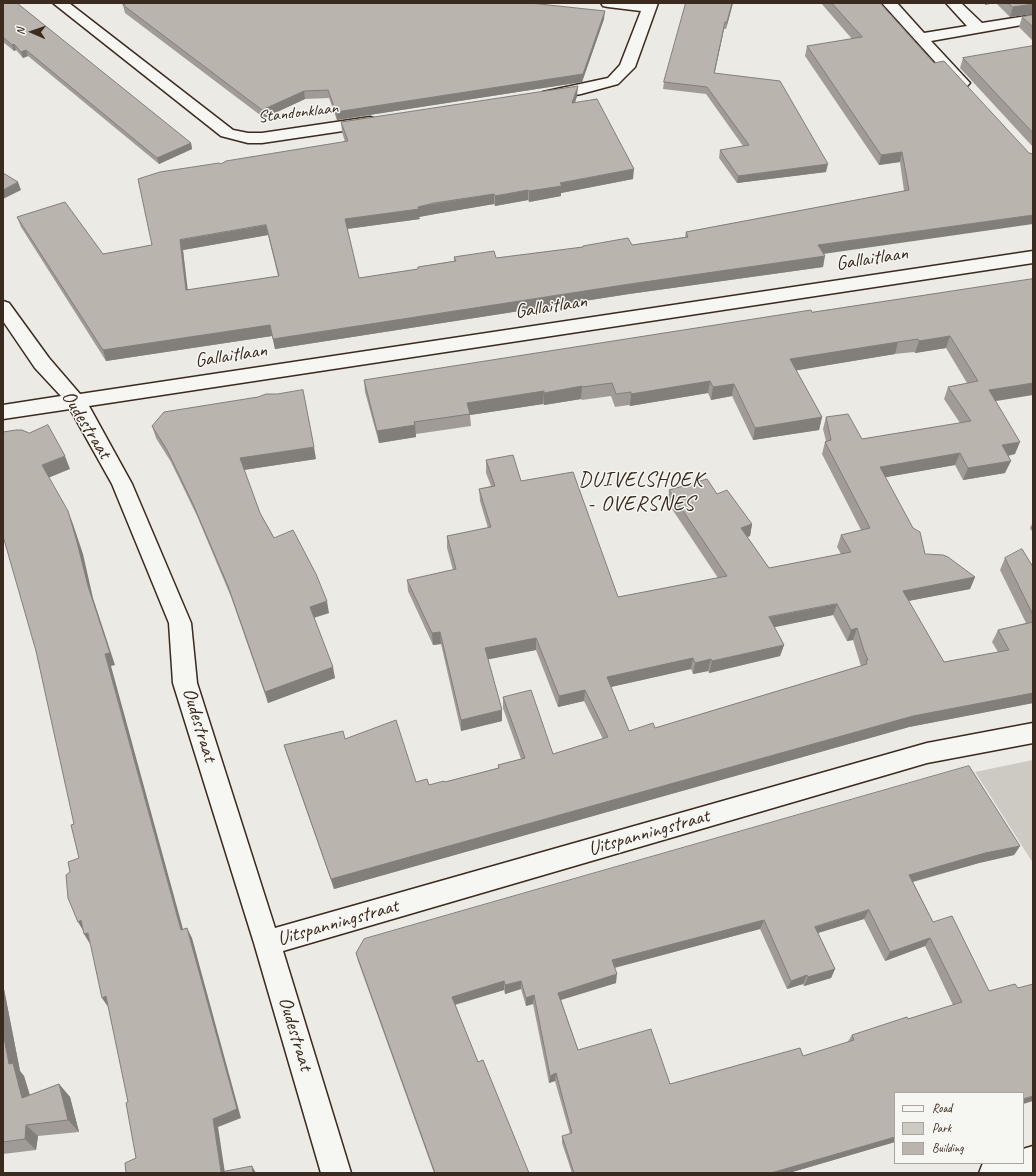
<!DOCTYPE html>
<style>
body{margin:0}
#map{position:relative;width:1036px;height:1176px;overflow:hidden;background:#ebeae5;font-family:Caveat,sans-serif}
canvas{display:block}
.frame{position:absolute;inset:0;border:4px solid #3b2a1e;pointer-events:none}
.legend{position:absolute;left:894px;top:1092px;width:130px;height:72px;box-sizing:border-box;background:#f6f6f2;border:1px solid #aba49d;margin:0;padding:5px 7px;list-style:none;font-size:12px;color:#3b2a1e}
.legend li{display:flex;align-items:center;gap:8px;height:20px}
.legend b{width:20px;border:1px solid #aba49d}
.north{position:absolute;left:12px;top:12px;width:40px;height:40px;-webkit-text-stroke:3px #f6f6f2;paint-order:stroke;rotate:272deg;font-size:11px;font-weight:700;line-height:16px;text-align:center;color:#3b2a1e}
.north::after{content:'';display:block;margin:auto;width:14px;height:18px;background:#3b2a1e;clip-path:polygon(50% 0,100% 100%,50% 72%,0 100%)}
</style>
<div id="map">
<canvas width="1036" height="1176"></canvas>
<div class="frame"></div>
<ul class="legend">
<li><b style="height:5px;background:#f6f6f2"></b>Road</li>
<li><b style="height:11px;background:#cdcac4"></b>Park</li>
<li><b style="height:11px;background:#bab4ae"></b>Building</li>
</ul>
<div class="north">N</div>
</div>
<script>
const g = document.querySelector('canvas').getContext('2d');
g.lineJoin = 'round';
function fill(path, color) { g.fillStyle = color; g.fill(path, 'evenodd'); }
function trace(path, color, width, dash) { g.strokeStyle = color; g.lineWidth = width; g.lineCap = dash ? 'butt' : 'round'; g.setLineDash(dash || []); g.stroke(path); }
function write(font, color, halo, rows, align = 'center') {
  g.font = font + ' Caveat,sans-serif'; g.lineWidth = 3; g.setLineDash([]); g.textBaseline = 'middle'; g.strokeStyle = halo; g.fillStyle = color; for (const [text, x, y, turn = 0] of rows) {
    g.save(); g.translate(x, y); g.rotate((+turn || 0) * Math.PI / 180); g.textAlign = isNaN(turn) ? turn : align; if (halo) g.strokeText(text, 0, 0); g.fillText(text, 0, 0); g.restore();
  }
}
fill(new Path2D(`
 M1033,760V863L975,772Z`), '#cdcac4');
const street = new Path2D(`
 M53,3H69L233,130L248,133H262L370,117L376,119L378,122L376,125L370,127L262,143H248L221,136Z
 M601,3H658L635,67L618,84L581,94L548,100L543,98L540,95L543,92L608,78L620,65L641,11L608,7L603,6Z
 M882,3H897L924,33L967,26L946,3H961L982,23L1033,15V23L931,41L970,83L967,86L962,88L957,86Z
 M1033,251V263L89,406L132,484L191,623L197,683L275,928L927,743L1033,723V743L927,763L283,951L351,1173H321L254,943L173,683L169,623L112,484L70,409L3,419V405L61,396L35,368L3,321V301L9,303L49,358L80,394Z
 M1033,1146V1173H979L983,1163H1023V1149Z`);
trace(street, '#3b2a1e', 3);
fill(street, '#f6f6f2');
fill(new Path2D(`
 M3,3L191,143L192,149L159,164L28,56L23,58L16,50L14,51L3,42Z
 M686,3H733L726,29H724L714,74L826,172L737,183L719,158L720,150L743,146L706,94L663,89L664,82Z
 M821,3H880L934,63L1029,153L824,254L823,267L629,294L275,349L272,336L106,361L21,227L17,217L103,254L152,245L221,164L345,142L342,132L341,122L577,96L575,103L633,179L561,193V196L529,202L528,200L495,206L494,204L435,214L419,217L420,219L347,229L359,278L418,269V267L454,261V257L496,258L583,247V246L632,245L685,237L686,232L904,191L900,162L879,165L805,56L807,46L852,39ZM268,235L278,276L187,290L183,250Z
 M996,3H1033V14L1010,17Z
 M123,5L604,19L582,82L337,120L329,98L305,99L264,118L125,13Z
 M1033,15V41L1019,27L1022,17Z
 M1033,46V147L960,68L963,58Z
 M1033,279L995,401L1015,454L1008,456L1005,473L963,480L955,465L885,477L925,554L975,577L970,589L908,601L944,662L998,652L992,642L998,630L1026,623L1000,570L1005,558L1033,567V703L909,727L334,889L287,755L284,745L345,739L416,782L429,785L445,782L498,768V765L521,759L503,708V697L553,754L603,739L584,701L558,707L536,650L488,659L502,721L461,731L441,644L433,645L408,591L407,580L453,570L447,548V536L488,528L480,501L479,489L491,486L486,473V460L521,481L618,597L718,578L668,503L669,490L717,494L752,524L750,536L747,537L769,568L841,554L837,547L841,535L861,530L822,454L825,442L826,441L823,429L826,417L862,439L960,423L944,399L948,387L967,383L946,348L915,353L914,352L895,354L796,370L822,417L819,430L753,440L732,396L711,400L708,393L630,406L629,405L615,407L611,396L582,400L581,399L544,405L543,404L470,415L471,426L416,434V437L379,443L365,392L364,380ZM833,615L847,641L853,640L860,663L861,666L655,728L629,731L611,687L691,669L693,674L708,671L709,673L780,656L784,645L774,627Z
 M152,426L316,459L244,470L260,513L274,538L329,613L314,618L335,678L268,703L231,597L197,516L171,462L156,438Z
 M1033,522V533L1030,528Z
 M1020,846L1014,855L979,863L913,882L933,922L989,991L895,1093V1142L789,1173H572L562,1143V1136L570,1134L555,1081L549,1083L533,1004L526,1006L521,989L505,994L504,990L455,1005L478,1062L529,1173H434L358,961L356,953ZM864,919L885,961L925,946L953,1005L908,1019L852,1035L847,1043L803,1056L670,1084L578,1050L561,1000L616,983L614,968L760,929L787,989L803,984L804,986L831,978L835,969L818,933Z
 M3,984L20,1071L24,1076L30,1095L59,1084L70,1097L79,1132L38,1136L36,1150L3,1154Z`), '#a09b96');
fill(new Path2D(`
 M732,3H733L726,29L727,22Z
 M985,3H995L985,5Z
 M1033,4V14L1010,17L1013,7Z
 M605,11L604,19L582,82L337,120L336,112Z
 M725,22L724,29L713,81L714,73Z
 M14,44L16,50L14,51L12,45Z
 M26,50L28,56L23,58L21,52Z
 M578,86L577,96L571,113L572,103Z
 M304,91L305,99L264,118L262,110Z
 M191,143L192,149L159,164L157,158Z
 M902,152L900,162L879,165L881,155Z
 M828,164L826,172L737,183L738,176Z
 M634,169L633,179L561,193V196L529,202V191L560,183Z
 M18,182L21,190L3,199V190Z
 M528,190V200L495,206V196Z
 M494,194V204L435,214L419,217L420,219L346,229L345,219Z
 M1033,215V224L816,255L818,245Z
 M266,225L268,235L183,250L189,300L186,290L180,240Z
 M825,256L823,267L629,294L275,349L273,339L630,284Z
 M270,325L272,336L106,361L103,350Z
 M950,336L946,348L915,353L919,341Z
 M898,342L895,354L787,372L790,359Z
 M710,381L708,393L630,406L631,394Z
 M1033,383V395L984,403L989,390Z
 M734,384L732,396L711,400L713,387Z
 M582,386L581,399L544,405V393Z
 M544,391L543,404L470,415L467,403Z
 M822,417L819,430L753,440L755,428Z
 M415,425L416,437L379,443L377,431Z
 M1020,442L1015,454L997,458L1002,445Z
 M314,447L316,459L243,470L240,458Z
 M960,453L955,465L876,479L880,467Z
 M65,456L70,469L48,478L42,465Z
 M1011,461L1005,473L963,480L968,468Z
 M68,511L73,524L83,554L93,598L115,665L111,666L186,940L181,930L105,654Z
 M752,524L750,536L738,540L741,528Z
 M975,577L970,589L898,603L903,591Z
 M327,601L329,613L312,618L310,607Z
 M837,604L833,615L766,629L769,617Z
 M857,628L853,640L847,641L851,630Z
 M440,632L441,644L433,645L432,633Z
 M536,638V650L485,660V648Z
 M784,645L780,656L709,673L712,661Z
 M693,658L691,669L606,688L607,677Z
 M711,659L708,671L693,674L695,663Z
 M333,667L335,678L268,703L265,692Z
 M585,690L584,701L558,707L559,696Z
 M1033,693V703L909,727L334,889L331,879L913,716Z
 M502,710V721L461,731V720Z
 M1020,846L1014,855L979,863L904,884L909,875L985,853Z
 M869,910L864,919L811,935L815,927Z
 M81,920L84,932L78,922Z
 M764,920L760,929L610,969L612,960Z
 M187,928L192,938L241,1118L218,1127L225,1173L221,1172L213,1119Z
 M88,933L90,944L84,934Z
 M930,938L925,946L885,961L890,952Z
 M835,969L831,978L804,986L808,977Z
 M617,974L616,983L557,1001L558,993Z
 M807,975L803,984L787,989L791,981Z
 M504,981V990L453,1005L452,997Z
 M521,981V989L505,994V985Z
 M3,984L20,1071L24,1076L34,1110L22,1098L9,1064L3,1032Z
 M534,995L533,1004L526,1006V998Z
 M106,996L108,1007L102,998Z
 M556,1073L555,1081L549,1083L550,1076Z
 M59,1084L70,1097L79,1132L68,1120Z
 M1033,1096V1101L1023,1104V1099Z
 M26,1125L38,1136L36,1150L25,1139Z
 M895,1137V1142L789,1173H771Z
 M252,1166L256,1173H253Z`), '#827e7a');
const building = new Path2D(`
 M3,3H17L191,143L157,158L26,50L21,52L14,44L12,45L3,37Z
 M128,3H530L605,11L583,74L336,112L328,90L304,91L262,110L123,5Z
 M686,3H732L727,22H725L714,73L780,81L828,164L738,176L720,150L749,145L707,87L664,82Z
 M832,3H880L934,63L944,61L1029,153L1033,154V215L818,245L825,256L630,284L273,339L270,325L103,350L17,217L65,202L103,254L152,245L138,179L160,172L219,163L221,164L226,161L348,141L341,122L578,86L572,103L597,99L634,169L560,183L562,186L529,191L528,190L495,196L494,194L434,203L418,207L419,209L345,219L359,278L418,269V267L456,261L454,257L494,251L496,258L583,247V246L628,238L632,245L688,237L686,232L909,190L902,152L881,155L807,46L862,37ZM266,225L279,276L186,290L180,240Z
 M1008,3H1033V4L1013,7Z
 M1033,15V27L1022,17Z
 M1033,46V133L963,58Z
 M3,173L18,182L3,190Z
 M1033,279V383L989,390L1020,442L1002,445L1011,461L968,468L960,453L880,467L913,528L920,532L925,554L943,555L948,557L975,577L903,591L944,662L1009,650L998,630L1033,622V693L913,716L331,879L284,745L343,731L345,739L396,720L416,782L427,779L429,785L444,781L445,782L499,768L498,765L525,758L503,697L531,690L553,754L608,737L585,690L559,696L536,638L485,648L502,710L461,720L440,632L432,633L407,580L456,569L447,536L491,527L479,489L495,486L486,460L513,455L521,481L573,472L618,597L727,576L669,490L707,479L717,494L727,490L752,524L741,528L769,568L851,552L841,535L870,528L825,442L831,440L826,417L848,414L862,439L971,421L948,387L978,381L950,336L919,341L918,339L898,342L790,359L822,417L755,428L734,384L713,387L710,381L631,394V392L616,394L612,383L582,387V386L544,393V391L467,403L470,414L414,422L415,425L377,431L364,380L811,310L812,312ZM837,604L851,630L857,628L864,651L868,660H866L867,664L655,728L653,723L629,731L607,677L693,658L695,663L711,659L712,661L784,645L769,617Z
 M303,390L314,447L240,458L260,513L274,538L293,530L316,574L327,601L310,607L333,667L265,692L228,586L193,504L167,450L152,426L164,412L258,397L266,394H277Z
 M48,425L65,456L42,465L68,511L77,542L88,586L110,653L105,654L181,930L187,928L237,1109L213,1119L221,1172L252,1166L253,1173H126L125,1163L136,1158L126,1103L128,1102L106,996L102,998L88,933L84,934L81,920L78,922L68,898L66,875L70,872L68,862L79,858L71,825L74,824L36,651L3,536V432L16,430H22L29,433Z
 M1022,549L1033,567V615L1005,558Z
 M969,766L1020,846L985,853L909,875L933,922L952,916L989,991L1015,984L1018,988L1033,984V1096L1023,1099V1093H895V1137L771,1173H574L562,1136L572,1133L556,1073L550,1076L534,995L526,998L521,981L505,985L504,981L452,997L478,1062L483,1060L529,1173H435L356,953L364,939ZM869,910L890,952L930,938L962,1002L908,1019L907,1017L852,1035L854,1040L803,1056L800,1048L670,1084L651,1029L578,1050L558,993L617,974L612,960L764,920L791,981L807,975L808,977L835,969L815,927Z
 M3,1032L9,1064L13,1063L22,1098L59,1084L68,1120L26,1125L25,1139L3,1142Z`);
fill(building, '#bab4ae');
trace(building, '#827e7a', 1);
write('17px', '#3b2a1e', '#f6f6f2', [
 ["Standonklaan",298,113,-7]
]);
write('20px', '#3b2a1e', '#f6f6f2', [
 ["Gallaitlaan",872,259,-9],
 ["Gallaitlaan",551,307,-9],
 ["Gallaitlaan",231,356,-9],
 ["Oudestraat",86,425,58],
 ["Oudestraat",199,725,73],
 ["Uitspanningstraat",649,833,-16],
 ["Uitspanningstraat",338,923,-16],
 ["Oudestraat",295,1034,73]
]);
g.letterSpacing = '1px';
write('21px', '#3b2a1e', '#f6f6f2', [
 ["DUIVELSHOEK",641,480],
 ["- OVERSNES",641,504]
]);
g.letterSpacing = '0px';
</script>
